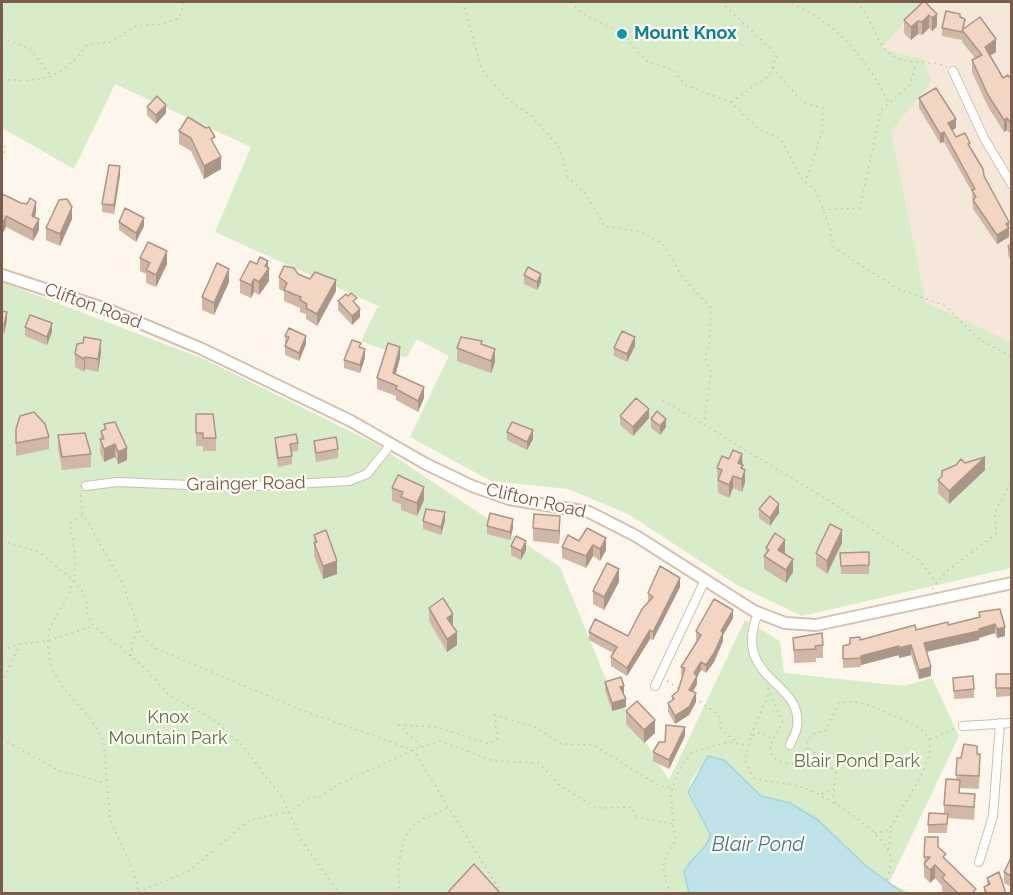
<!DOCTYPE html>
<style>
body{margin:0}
#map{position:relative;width:1013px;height:895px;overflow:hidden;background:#fdf6ec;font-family:Raleway,sans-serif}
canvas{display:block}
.frame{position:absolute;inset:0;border:3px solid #7a5c4d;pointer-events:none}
</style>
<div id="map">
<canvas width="1013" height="895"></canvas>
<div class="frame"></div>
</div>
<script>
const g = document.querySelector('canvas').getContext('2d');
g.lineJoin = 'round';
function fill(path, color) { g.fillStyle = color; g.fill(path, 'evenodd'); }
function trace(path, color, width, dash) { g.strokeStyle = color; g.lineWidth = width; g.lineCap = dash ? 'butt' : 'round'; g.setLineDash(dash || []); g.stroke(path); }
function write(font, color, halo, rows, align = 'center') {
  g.font = font + ' Raleway,sans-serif'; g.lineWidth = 4.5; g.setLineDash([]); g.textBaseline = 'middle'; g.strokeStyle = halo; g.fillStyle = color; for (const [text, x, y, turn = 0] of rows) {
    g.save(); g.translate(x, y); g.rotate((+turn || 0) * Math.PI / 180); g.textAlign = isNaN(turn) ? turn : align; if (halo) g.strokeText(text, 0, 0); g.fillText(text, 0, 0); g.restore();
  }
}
fill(new Path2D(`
 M922,2H1011V342L926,302L891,131L882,48Z`), '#f5e8da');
fill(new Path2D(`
 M2,2H922L882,48L924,60L931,82L891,131L926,302L1011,342V568L802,616L737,585L628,514L568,489L491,481L410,437L449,356L417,339L406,358L361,341L378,306L215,232L251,147L115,84L74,169L2,128Z
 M2,282L204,359L376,444L560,567L605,677L669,780L745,620L780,641L784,673L904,686L932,678L959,736L889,883L911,893H888L786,813L705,762L691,780L688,792C691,807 717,828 708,843C701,854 690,860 684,872L689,893H2Z`), '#d8ecc9');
const water = new Path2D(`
 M708,756L724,760L761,796L790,803L818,820L865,865L903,893H689L684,872C690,857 709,849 710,834L688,792Z`);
fill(water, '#bfe3e8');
trace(water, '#a5d3da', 1.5);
const minor = new Path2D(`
 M953,71L984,138L1012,185
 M86,486L117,482L237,487L349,481L367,474L391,444
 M758,613C731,681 804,680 797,727C796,733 792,740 790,745
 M655,686L705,580
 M963,726L1012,723
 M979,862L993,816L1000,723`);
const secondary = new Path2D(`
 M2,275L109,310L202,349L351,421L426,464L472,486L509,499L589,512L636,536L754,611L785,623L816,625L1012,583`);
trace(minor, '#d1beb0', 10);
trace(secondary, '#d6c0b0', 14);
trace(new Path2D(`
 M463,2L482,70L505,97L533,117L559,147L568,177L586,194L604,226L642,232L664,245L681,275L711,308L709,346L705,357L711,372L704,423
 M571,2C584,19 609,25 627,37
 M721,2L777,55L769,76L731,102
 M786,2C835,19 865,57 889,102
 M857,2C869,15 879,49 893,56C911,66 931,59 947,67
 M622,34L645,60L673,70L685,85L731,102L758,129L780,138L802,179L816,191L830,228L833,247L898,289L946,306L976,337L1012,357
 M2,38L30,49L51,76
 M773,67L802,102L823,108L822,132L806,180
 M2,79C43,83 61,79 87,45L111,42L136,26L162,24L179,18L184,2
 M2,140L5,150L2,159
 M823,210L860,208L881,110L910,85L916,64
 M663,400L823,497L920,561L937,583
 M81,495L80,498L83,514L123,584L141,635L157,649L304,711L413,750L502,894
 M82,515L70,524C73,543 78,565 73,583C63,616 39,622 51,664C60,695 93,711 104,744L110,819L135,876L139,894
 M2,541L39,552L74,581L82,591L87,603L88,617L94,626L145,668L170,696L213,719L242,745L283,799L301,840L340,894
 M932,589L947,571L996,534L995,512L1012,480
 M2,650L20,644L48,641L93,626
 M131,656L132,644L138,629
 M667,681L678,688
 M2,683L20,644
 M768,688L783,723C765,745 764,764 798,764L806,756L807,740L815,733L825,731L839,703C859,699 874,707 892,715C904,720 924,726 929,740C936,761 901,807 891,827L886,831L875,833
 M695,698L719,715L721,729L738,743
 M751,735L769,693
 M770,738L761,732L751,736L745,760L754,778C770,783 788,782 804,788C826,795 888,834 891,859C892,865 888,875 887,881L905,894
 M2,739L60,771L106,783
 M930,739L956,728
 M421,746L399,725L437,727L489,744L497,739L495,715L535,727L561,744L593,745L660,786L674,788
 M809,748L836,772L833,796L836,805
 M822,794L833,788
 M889,850L891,828
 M138,892L189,871L249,820L289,812L309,798L319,797L340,784L413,750L440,741L494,761L539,763L560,786L597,808L632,807L637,817L673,824L671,793L678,772L692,752L728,742L747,745
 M401,894C396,876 399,845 410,829C417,820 437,813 447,808
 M671,894C660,866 661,863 676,840L673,825`), '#d9b8a5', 1.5, [1.5, 4.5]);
trace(minor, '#fff', 8);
trace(secondary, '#fff', 10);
fill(new Path2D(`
 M923,2L937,26L932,31L929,28L922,35L918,34L911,40L904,33V20Z
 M960,18L965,28L996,52L990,56L1003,78L1011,79V145V135L1007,130L1004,132L988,107L972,72V60L975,58L962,42V40L942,36V28Z
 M919,98L956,128L952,130L956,137L970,148L1009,222V237L997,244L973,209L972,192L944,142L940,143L919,108Z
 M147,107L166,113L156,124L147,115Z
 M179,131L215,146L221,169L204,179L191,151L179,144Z
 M120,175L114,214L102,212V204Z
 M2,194L36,212L35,217L39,230L33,241L6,227Z
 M72,219L60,246L46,240V228Z
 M119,222L144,226L136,242L119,230Z
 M1011,244V262L1008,255V246Z
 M140,258L167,264L156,287L146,283V274L140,271Z
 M257,264L268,267L269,281L259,295L254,292L251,298L240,293V280Z
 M298,274L336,291L317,326L306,319V314L300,312V308L284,301V292L279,289V277Z
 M524,275L541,282L537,290L524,284Z
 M229,282L214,315L202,310V297Z
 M338,301L357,305L360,317L352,325L338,310Z
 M2,311L7,320L4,334L2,333Z
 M25,327L52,332L47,345L25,336Z
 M285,336L306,344L299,361L285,355Z
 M482,344L495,362L491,373L457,361V348Z
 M635,346L627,362L614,356V348Z
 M361,348L365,358L360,373L344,368V360Z
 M101,353L98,372L85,369L84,372L75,367V354Z
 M400,358L395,374L424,398L418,412L396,400V396L377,389V378Z
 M196,414L216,438V451H203V446H196Z
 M620,416L649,418L633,436L620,425Z
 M651,419L666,427L660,435L651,428Z
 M104,424L127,460L118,464L115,457L104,462L100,452L101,431L104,430Z
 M16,429L49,437V449L16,456Z
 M507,432L533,439L527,450L507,440Z
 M58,435L91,454V467L62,470L58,448Z
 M275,438L298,443V451L292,452V464L278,467L275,447Z
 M314,441L338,449V458L316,462L314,449Z
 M965,463L985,470L949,504L938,493V480L942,477V471Z
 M742,464L745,482L742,492L733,488L729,498L718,493L717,468Z
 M392,488L424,500L417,516L401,510V504L392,501Z
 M759,509L779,513L770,526L759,518Z
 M423,521H445L441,535L423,529Z
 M487,526L513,528L510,540L487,534Z
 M533,528L560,529L559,544L533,541Z
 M587,528L606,550L600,561L593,556L586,568L562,558V547L579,541Z
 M314,535L337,574L323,579L314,556Z
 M842,543L827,574L816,566V553Z
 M511,546L526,550L521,560L511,555Z
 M766,548L785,553L784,554L793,572L786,583L764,569V556L766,554Z
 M869,552V574H841L840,553Z
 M619,582L604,610L593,604V591Z
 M680,587L653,640L650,639L627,676L611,666V657L613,653L589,640V632L628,636L649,602L648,601V593Z
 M429,608L453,626L457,645L447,652L429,621Z
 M1000,609L1005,636L997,638L995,633L979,638V640L927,652L931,676L919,679L911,655L899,658V655L861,665V667L843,668V646L860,640L948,625L979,617V612Z
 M733,618L723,635V641L714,662L706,673L701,670L697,677V684L693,692L696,702L689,715L675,724L668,712V703L672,700V696L678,691L683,676L681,675V667L697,641L696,640V631Z
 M793,638L823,645V658H816V662L794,663Z
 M996,674H1011V696L996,697Z
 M953,678L974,689V698L954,699Z
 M605,682L624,695L626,707L612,711L605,690Z
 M626,711L655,733L644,743L626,724Z
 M685,736L669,769L653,761V752L665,742Z
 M977,754L980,767L979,789L960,788V793L975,807L974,820L948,818L947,833H928V825L944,813V805L956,780L957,758H961Z
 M938,847L946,860L976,894H945L942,891V886L935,878L930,883L924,877V857Z
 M1011,858V887L1004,883V872Z
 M987,878L1006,894H984V887L987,886Z`), '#d1b7a8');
fill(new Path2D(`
 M937,14V26L932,31V18Z
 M929,15V28L922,35V22Z
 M918,21V34L911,40V27Z
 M996,39V52L985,59V47Z
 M166,105V113L156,124V115Z
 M1007,118V130L1004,132V120Z
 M956,119V128L948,133V123Z
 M944,132V142L940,143V134Z
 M221,157V169L204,179V166Z
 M120,166V175L114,214V205Z
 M36,202V212L32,227V216Z
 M72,207V219L60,246V234Z
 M6,216V227L2,235V225Z
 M144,218V226L136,242V233Z
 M39,219V230L33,241V230Z
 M1009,222V237L997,244V235Z
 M167,251V264L156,287V275Z
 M268,261V270L269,268V281L259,295V282Z
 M229,269V282L214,315V303Z
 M541,274V282L537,290V282Z
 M254,279V292L251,298V285Z
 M336,280V291L317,326V314Z
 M360,309V317L352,325V316Z
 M7,312V320L4,334V325Z
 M52,323V332L47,345V337Z
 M306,336V344L299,361V353Z
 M635,337V346L627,362V354Z
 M101,340V353L98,372V359Z
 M400,347V358L393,384V373Z
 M365,349V358L360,373V365Z
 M495,349V362L491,373V361Z
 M85,357V369L84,372V359Z
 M424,387V398L418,412V401Z
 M649,409V418L633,436V427Z
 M666,419V427L660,435V426Z
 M533,430V439L527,450V442Z
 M115,444V457L104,462V449Z
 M127,448V460L118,464V452Z
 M742,454L743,476L745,470V482L742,492L741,468L738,463Z
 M985,457V470L949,504V491Z
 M733,476V488L729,498V485Z
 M424,487V500L417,516V503Z
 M779,504V513L770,526V518Z
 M445,512V521L441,535V527Z
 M560,516V529L559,544V531Z
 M513,519V528L510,540V532Z
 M842,530V543L827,574V561Z
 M606,538V550L600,561V549Z
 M785,540V553L778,563V550Z
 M526,541V550L521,560V551Z
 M593,545V556L586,568V556Z
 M793,559V572L786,583V570Z
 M337,561V574L323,579V566Z
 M619,569V582L604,610V597Z
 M680,578V587L653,640V632Z
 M733,610V618L723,635V641L714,662L706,673V665L721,631Z
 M453,614V627L447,618Z
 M995,624V633L979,638V640L924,652V643Z
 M1005,627V636L997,638V629Z
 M650,630V639L627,676V668Z
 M457,632V645L447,652V639Z
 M911,645V655L899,658V648Z
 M899,646V655L861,665V656Z
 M701,662V670L697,677V684L689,698V690L694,673Z
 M931,667V676L919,679V670Z
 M624,686V695L620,696V687Z
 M696,693V702L689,715L675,724V716Z
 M626,699V707L612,711V703Z
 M655,720V733L644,743V730Z
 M685,727V736L669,769V760Z
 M935,865V878L930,883V870Z`), '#aa9588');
const building = new Path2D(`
 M923,2H925L937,14L932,18L929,15L922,22L918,21L911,27L904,20Z
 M946,11L960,14V17L965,19L962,32L942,28Z
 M980,17L996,39L985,47L1003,78L1008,75L1011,79V124L1007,118L1004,120L988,95L972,60L982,55L962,30Z
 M936,88L956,119L948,123L956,137L965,133L970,143L968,144L983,169L984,176L1009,222L1006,224L1009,228L997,235L973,200L976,197L972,190L975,189L944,132L940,134L919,98Z
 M157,96L166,105L156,115L147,107Z
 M188,117L206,128L209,127L215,137L211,139L221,157L204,166L191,138L179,131Z
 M109,165L120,166L114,205L102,204Z
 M2,194L21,203L27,204L30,198L36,202L32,216L39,219L33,230L6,216L2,225Z
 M67,199L72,207L60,234L46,228L59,200Z
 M125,208L144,218L136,233L119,222Z
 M148,242L167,251L156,275L146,270L150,263L140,258Z
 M1011,244V253L1008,246Z
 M260,257L268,261L265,266L269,268L259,282L254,279L251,285L240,280L250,261L257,264Z
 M217,263L229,269L214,303L202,297Z
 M284,266L294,268L298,274L310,279L315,272L336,280L317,314L306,308L307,304L300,300L301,297L284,290L287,283L279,277Z
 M528,267L541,274L537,282L524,275Z
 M351,293L357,298L353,301L360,309L352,316L338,301L346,294L348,296Z
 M2,311L7,312L4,325H2Z
 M30,315L52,323L47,337L25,327Z
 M289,328L306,336L299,353L285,346L289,337L285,336Z
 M622,331L635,337L627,354L614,348Z
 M84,337L101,340L98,359L85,357L84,359L75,354L77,344L83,343Z
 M461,337L482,341L481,344L495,349L491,361L457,348Z
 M352,340L361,343L359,347L365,349L360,365L344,360Z
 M388,343L400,347L393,373L424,387L418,401L396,389L397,386L377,378Z
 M636,398L649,409L633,427L620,416Z
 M657,411L666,419L660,426L651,419Z
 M34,412L45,424L49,437L16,443V429L20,416Z
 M196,414H213L216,438H203V433H196Z
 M115,422L127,448L118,452L115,444L104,449L100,439H104L101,431L106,429L104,424Z
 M512,422L533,430L527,442L507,432Z
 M85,433L91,454L62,457L58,435Z
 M296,434L298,443L290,444L292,456L278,458L275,438Z
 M336,437L338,449L316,453L314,441Z
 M733,450L742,454L738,463L743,465L741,468L745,470L742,479L733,476L729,485L718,480L722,470L717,468L722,456L729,459Z
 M985,457L949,491L938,480L942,476V471L956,465L961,459L965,463Z
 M398,475L424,487L417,503L401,497L403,492L392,488Z
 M770,496L779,504L770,518L759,509Z
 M426,509L445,512L441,527L423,521Z
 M490,513L513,519L510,532L487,526Z
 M534,514L560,516L559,531L533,528Z
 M830,524L842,530L827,561L816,553Z
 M587,528L606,538L600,549L593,545L586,556L562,547L568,535L579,541Z
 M326,530L337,561L323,566L314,543L317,542L314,535Z
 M775,533L785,540L778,550L793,559L786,570L764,556L769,550L766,548Z
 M516,536L526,541L521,551L511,546Z
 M869,552V565L841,566L840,553Z
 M607,563L619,569L604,597L593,591Z
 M660,566L680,578L653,632L650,630L627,668L611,657L617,647L589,632L595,619L628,636L642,609L653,597L648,593Z
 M443,598L453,614L447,618L457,632L447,639L429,608Z
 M714,599L733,610L721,631L723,633L714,653L706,665L701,662L694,673L697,676L689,690L696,693L689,707L675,716L668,703L674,699L672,696L678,691L685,668L681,667L701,635L696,631Z
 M1000,609L1005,627L997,629L995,624L979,629V631L924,643L931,667L919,670L911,645L899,648V646L861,656V658L843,659V646L850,644V638L860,637V640L915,625L916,630L948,622V625L980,617L979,612Z
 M822,633L823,645L815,646L816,649L794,650L793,638Z
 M996,674H1011V688H996Z
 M973,676L974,689L954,691L953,678Z
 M621,677L624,686L620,687L626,699L612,703L605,682Z
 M637,701L655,720L644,730L626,711Z
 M666,725L685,727L669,760L653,752L659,742H665Z
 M964,744L977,746V754H980L979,776L956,775L957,758H961Z
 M946,779L960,780L959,793L975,794L974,807L944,805Z
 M929,813L948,814L947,824L928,825Z
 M925,837H938V847L946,854L943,857L976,889L971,894H959L942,878L945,875L935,865L930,870L924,864L930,857H924Z
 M1011,858V876L1004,872Z
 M474,864L501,894H451L449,891Z
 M999,872L1006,894H987L984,887L990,884L987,878Z`);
fill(building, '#f3d5c3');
trace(building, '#aa9588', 1.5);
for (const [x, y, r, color] of [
 [622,34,6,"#0f9aa8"]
]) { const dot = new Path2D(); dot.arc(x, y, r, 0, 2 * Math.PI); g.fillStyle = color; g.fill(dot); trace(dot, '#fffaf3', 2); }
write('bold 18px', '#0d838f', '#fffaf3', [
 ["Mount Knox",634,34]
], 'left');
write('18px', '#7a5c4d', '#fffaf3', [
 ["Clifton Road",93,306,20],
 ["Grainger Road",246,484,-1],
 ["Clifton Road",536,501,13]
]);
write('18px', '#537a41', '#fffaf3', [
 ["Knox",168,718],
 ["Mountain Park",168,739],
 ["Blair Pond Park",857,762]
]);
write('italic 20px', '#437c86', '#fffaf3', [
 ["Blair Pond",758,845]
]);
</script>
